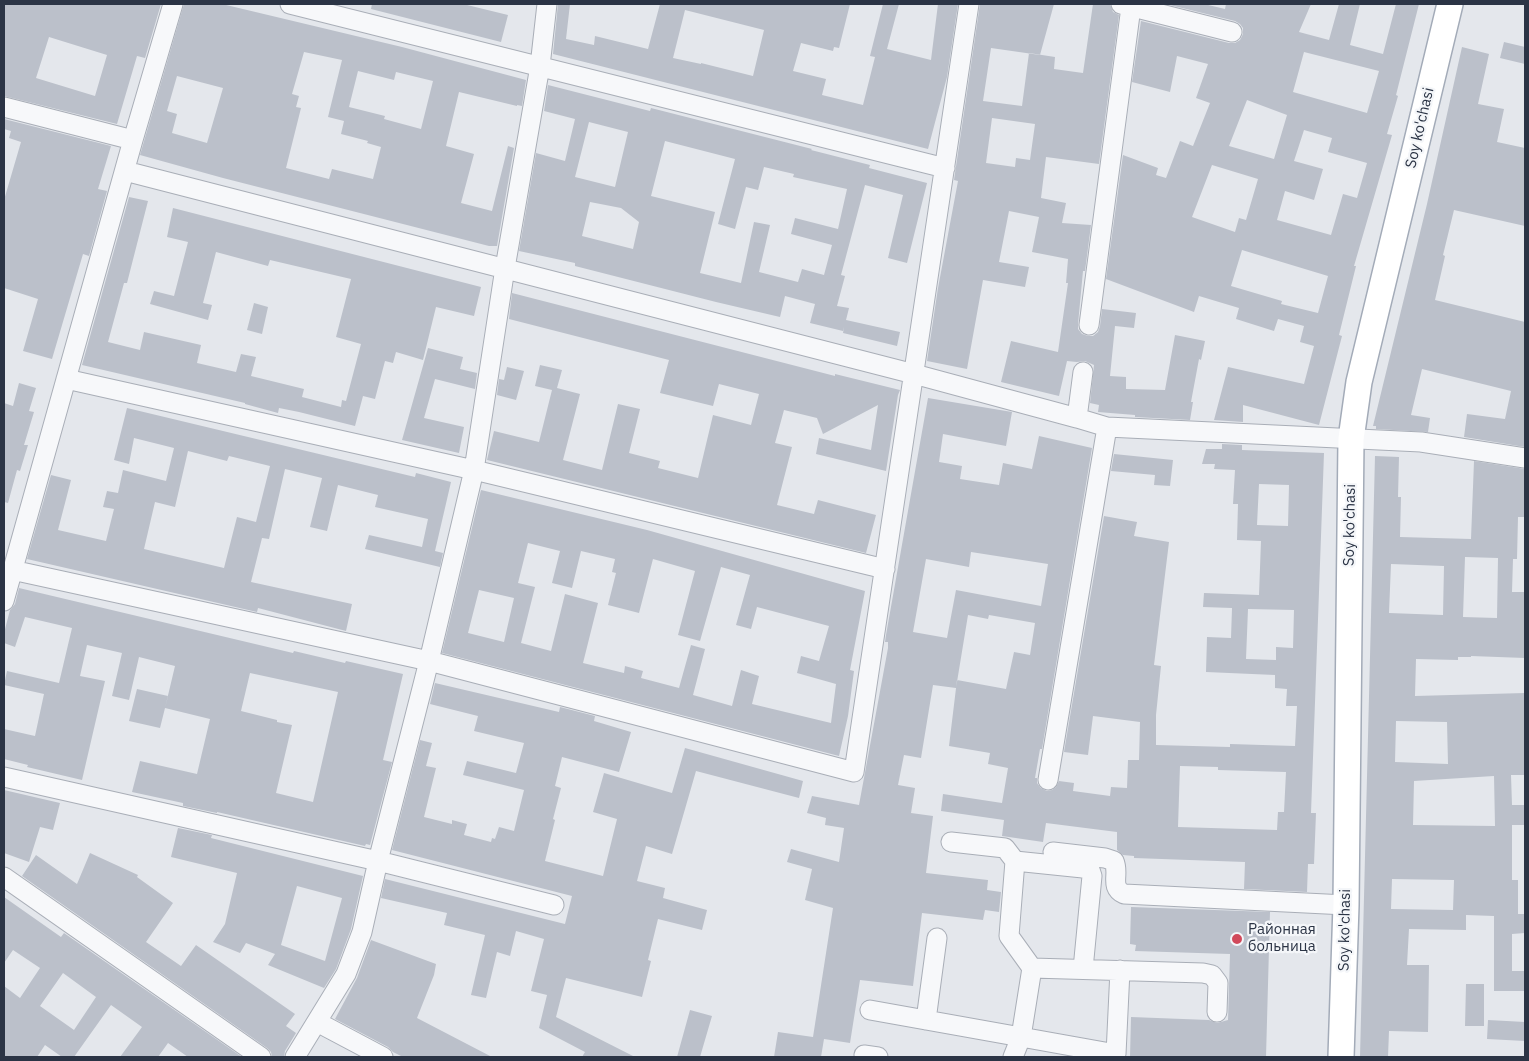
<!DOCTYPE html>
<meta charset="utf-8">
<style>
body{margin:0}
#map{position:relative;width:1529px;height:1061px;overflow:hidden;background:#e4e7ec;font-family:"IBM Plex Sans",sans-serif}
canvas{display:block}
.frame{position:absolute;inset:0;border:5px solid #2b3445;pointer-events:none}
</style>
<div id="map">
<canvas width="1529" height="1061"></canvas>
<div class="frame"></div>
</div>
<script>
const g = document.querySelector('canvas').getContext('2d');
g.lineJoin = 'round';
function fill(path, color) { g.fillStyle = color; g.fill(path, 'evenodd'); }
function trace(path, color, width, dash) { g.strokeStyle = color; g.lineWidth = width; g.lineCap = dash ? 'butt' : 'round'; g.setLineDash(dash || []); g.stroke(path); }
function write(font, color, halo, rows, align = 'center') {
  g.font = font + ' "IBM Plex Sans",sans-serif'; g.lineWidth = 4.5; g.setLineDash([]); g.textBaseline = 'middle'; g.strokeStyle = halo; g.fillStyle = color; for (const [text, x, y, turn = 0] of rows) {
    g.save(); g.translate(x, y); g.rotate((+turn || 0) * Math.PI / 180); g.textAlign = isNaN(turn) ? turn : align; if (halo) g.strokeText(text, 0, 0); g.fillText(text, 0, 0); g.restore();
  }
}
fill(new Path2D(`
 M4,4H161L145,58L137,56L117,124L4,96ZM49,37L107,55L95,96L36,78Z
 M184,4H222L402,47L526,80L522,106L517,105V106L459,92L446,146L474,154L461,203L492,211L508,146L514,148L497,246H489L223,178L140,155ZM304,52L342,60L328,117L344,121L341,134L368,141L367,143L381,147L373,179L332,169L329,179L286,168L301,108L296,107L299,96L292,94ZM358,71L394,80L396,72L433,81L421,129L384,119L385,116L349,107ZM177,76L223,88L207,143L172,133L177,114L167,111Z
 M372,4H463L508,15L501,42L371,9Z
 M558,4H570L566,39L594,45L595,36L648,49L660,4H850L839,48L834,47L833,51L801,43L793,71L826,79L822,95L863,105L875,57L870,56L883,4H899L887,49L931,60L938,4H958L947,77L928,149L553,54ZM685,10L764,30L753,76L701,63V64L673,58Z
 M980,4H1054L1040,55L991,48L983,101L1022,106L1029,53L1055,57L1054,69L1083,73L1093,4H1110L1113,12L1119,15L1099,164L1046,157L1041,198L1066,203L1062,223L1091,225L1085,271H1083L1078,324V329L1082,334L1088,336H1093L1098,332L1100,326L1102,309L1136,313L1134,328L1115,326L1110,376L1126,377V389L1165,390L1175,335L1205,341L1201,360L1199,359L1191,402H1193L1190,420L1135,417V415L1098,412L1099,405L1090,403L1094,365L1085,361L1077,362L1067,361L1059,396L1001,382L1011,341L1058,352L1068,283H1066L1068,259L1032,252L1039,217L1009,211L999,262L1029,267L1025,287L983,280L967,369L927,361L938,288L958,181L954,180ZM992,118L1035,124L1030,160L1016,158L1015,167L986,163Z
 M1166,4H1204L1225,9L1226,4H1311L1299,32L1329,40L1339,4H1360L1350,45L1383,54L1396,4H1419L1396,95L1398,96L1387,134L1392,135L1354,266H1356L1339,335L1342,336L1319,425L1243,405V422L1214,420L1228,367L1304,384L1314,346L1300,342L1304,326L1278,319L1274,331L1236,319L1239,308L1199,296L1194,312L1106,279L1123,155L1158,168L1156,175L1166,178L1180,141L1193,146L1210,103L1196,98L1208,64L1177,56L1170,92L1132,82L1141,21L1229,43H1235L1240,40L1243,34V28L1240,24L1235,21ZM1304,52L1379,71L1367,113L1293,92ZM1247,100L1287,115L1274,159L1229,146ZM1304,130L1332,138L1328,152L1367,163L1357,198L1343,194L1331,235L1277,220L1285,191L1314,200L1323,169L1294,161ZM1212,165L1258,179L1246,220L1239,218L1235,232L1192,217ZM1242,250L1328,276L1318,313L1281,304L1282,301L1231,286Z
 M1504,42L1525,47V64L1500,58Z
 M1462,47L1489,54L1478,104L1504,109L1497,142L1525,148V226L1454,210L1443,255L1445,256L1435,300L1525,322V447L1464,437L1467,414L1505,419L1511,391L1422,369L1411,415L1430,418L1428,432L1376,429V426H1373L1427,204Z
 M548,85L650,111L651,108L812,149L811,150L870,165L869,168L927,183L907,263L888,258L903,195L865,185L841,275L845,276L837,306L849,308L846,320L900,332L897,346L843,333L844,327L843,331L810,323L815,304L785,296L780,317L716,302L575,266V263L519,251L536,153L565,161L575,119L544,111ZM589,122L628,132L615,187L575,177ZM665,141L735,159L718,224L735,229L746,187L758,190L764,167L794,174L793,177L847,189L838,229L795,218L791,234L832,245L824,275L802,269L798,282L759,272L770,225L754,222L741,283L700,273L715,212L651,196ZM590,202L621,208L639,222L633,249L582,236Z
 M4,119L111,146L98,189L107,191L89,256L83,254L52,359L23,351L38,299L4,288V200L21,142L9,138L11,131L4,129Z
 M129,197L148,201L127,283H124L108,342L140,350L144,332L201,345L197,363L236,372L241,354L256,357L251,376L304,389L302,397L341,407L342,400L346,401L361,344L336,337L351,279L270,260L268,266L216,252L203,303L212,305L208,320L150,304L154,291L174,296L188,242L167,237L173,208L481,287L474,316L436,307L423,360L396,352L393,363L385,361L375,399L363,396L355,426L299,412L279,408L278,413L245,404V403L82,365Z
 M512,293L835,376V374L900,390L898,395L886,471L816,454L819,438L871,450L878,405L823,434L817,418L784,410L775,443L792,447L777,505L814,514L818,500L876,515L866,553L487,460L494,431L539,442L552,390L535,386L540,365L562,370L557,388L580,394L563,460L602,470L618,404L640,409L629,453L660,461L658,468L698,478L713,415L751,425L759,394L719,384L713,406L660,393L669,360L509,319Z
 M254,303L268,307L262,334L247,330Z
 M428,348L463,357L460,369L477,373L475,389L435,379L424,418L464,427L459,453L402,440Z
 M507,367L524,371L516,400L497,395L499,379L504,380Z
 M19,383L36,388L29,411L34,412L24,445H28L20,471L17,470L8,503L4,502V403L13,406Z
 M928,398L1012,412L1006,446L943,434L939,462L962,466L960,479L999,485L1003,463L1032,469L1039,436L1092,448L1042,749H1040L1035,778H1037V783L1041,788L1047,791L1052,790L1056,787L1059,781L1074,783L1073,791L1110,796L1111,787L1127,788L1128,760H1139L1140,722L1093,716L1088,755L1064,752L1104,516L1137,522L1134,536L1169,542L1154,665L1161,666L1156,715V745L1230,747V744L1295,746L1297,706H1286L1287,689L1275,688V675L1206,672L1207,637L1231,638L1232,608L1203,607L1204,593L1259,595L1261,541L1237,540L1238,504H1233L1235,470L1214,469L1215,464H1202L1206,449H1222V444L1242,445V450L1324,453L1311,813H1316L1314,864H1308L1307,892L1244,889L1245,862L1134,858V856L1123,855L1117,850V832L1046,823L1043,842L1002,836L1004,820L941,811L943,794L1002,803L1008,768L988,764L990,753L949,746L957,680L1006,689L1014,652L1030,655L1035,623L989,615L988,619L968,615L956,688L933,685L921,758L904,755L898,785L915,788L911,813L933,816L926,873L988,880L987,890L1001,892L999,912L985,910L983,920L922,913L913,986L860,980L850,1043L824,1039L821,1057H774L778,1032L813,1037L833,908L805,900L812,869L787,862L791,849L839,862L844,828L825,825L826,818L807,813L812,796L859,805L888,648V642H885L886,635ZM1259,484L1289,485L1288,526L1257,525ZM971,552L1048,564L1041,606L956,590L947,638L913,632L926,559L969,567ZM1248,609L1294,610L1293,648L1276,647V660L1246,659ZM1180,766L1218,767V770L1286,772L1284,812H1278L1277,830L1178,827Z
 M127,408L415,477L416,473L451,482L435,551L443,553L440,567L365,549L369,535L422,547L428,519L375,507L378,495L338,485L327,531L310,527L322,478L285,469L269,539L262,538L251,582L352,604L346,631L258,608L257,612L27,559L51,475L71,480L58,530L106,541L114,509L103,507L107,491L118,493L123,470L166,481L174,448L134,438L129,464L114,460ZM188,451L227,461L229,456L270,466L256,522L237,517L224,568L144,549L155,502L175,507Z
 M1114,454L1173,460L1170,486L1154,485L1155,475L1111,471Z
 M1375,456L1399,457L1398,497H1401L1400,537L1471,539L1474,461L1525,469V517H1518L1517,559H1513L1512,592H1525V658L1471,656V657H1458V660L1416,659L1415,696L1525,693V719H1524L1525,775H1511L1512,805H1525V825H1512V880H1518V914H1525V933L1512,934V971H1525V991H1494V916L1466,915V930L1409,929L1407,965H1429L1428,1032L1389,1031L1388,1057H1360ZM1465,557L1498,558L1497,618L1463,617ZM1391,564L1444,566L1443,615L1389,613ZM1396,721L1447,722L1448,764L1395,762ZM1494,776L1495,826L1413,825L1414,781ZM1392,879L1454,880L1453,910L1391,909Z
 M481,490L647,530L865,591L850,670L854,671L848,716L839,756L442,653ZM528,543L560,551L552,583L572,588L581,551L615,559L612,572L616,573L608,605L639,613L653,559L695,571L678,635L700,641L721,567L750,575L736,625L751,629L757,607L829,626L819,661L801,656L797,673L836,684L831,723L752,704L759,676L741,670L732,706L693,695L705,649L691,645L679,688L641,678L643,671L625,666L624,673L583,663L598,603L565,594L551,651L521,643L535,587L518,583ZM479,590L514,598L504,642L468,633Z
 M19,588L293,653L294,651L345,663L346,661L403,674L383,760L392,762L370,845L366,844L365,846L217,812V813L183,806V803L132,792L140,761L197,774L210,719L165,708L175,666L139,657L129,700L112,696L122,653L87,645L80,676L105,681L82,780L27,767L28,765L4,759V729L35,736L44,694L4,685L7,671L59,683L72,628L25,617L15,647L4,643V633L10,610L15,604ZM250,673L338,692L313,802L276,793L292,725L277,722V720L241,711Z
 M435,683L559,712L560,707L595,716L594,721L631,732L619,772L562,757L555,786L561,788L553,819L555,820L545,861L603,876L617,819L593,812L604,773L672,793L685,748L803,781L799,798L696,771L672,854L646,846L637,881L665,888L663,898L707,910L702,930L658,919L648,960L651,961L642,997L566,978L556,1017L635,1057H582L585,1052L539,1028L547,995L531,991L544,939L516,931L510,956L497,952L486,998L471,995L485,935L444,925L447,913L381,898L385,879L565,924L572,896L392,850L420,740L432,743L426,766L436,768L424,817L452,824V820L467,824L464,835L491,842L492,838L495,839L499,827L514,831L524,790L463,775L467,761L516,773L524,743L474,731L478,716L430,704Z
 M137,689L168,696L160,728L129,721Z
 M4,790L60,803L53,830L40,827L29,862L4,853Z
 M178,828L212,835L211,838L363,876L351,929L336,969L324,988L268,965L275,954L246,943L240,953L213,942L225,924L237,873L171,857ZM297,886L342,898L325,961L281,945Z
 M90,853L138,875L137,877L173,903L146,942L181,966L196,945L295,1014L286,1026L296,1033L285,1051L284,1057H272L271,1052L267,1048L22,876L36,855L77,884Z
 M4,897L61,937L64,933L242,1057H188L168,1043L158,1057H120L142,1027L111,1005L74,1057H62L45,1045L37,1057H4V986L20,998L40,968L13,950L4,963ZM63,973L96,997L74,1030L40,1006Z
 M1131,907L1270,912L1266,1057H1130L1131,1017L1209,1020L1217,1023L1228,1020L1230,954L1135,951L1136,945L1130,944Z
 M371,940L436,964L434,975L417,1018L492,1057H403L393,1052L388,1047L335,1019L357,978Z
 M1466,984H1484V1026H1465Z
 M690,1010L712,1016L700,1057H677Z
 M1488,1020L1525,1022V1041L1487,1039Z`), '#bbc0ca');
const minor = new Path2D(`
 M290,4L945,168
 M1121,4L1232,32
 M4,107L133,140
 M125,171L914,374L1077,418
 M1089,325L1131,7
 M1083,372L1077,418L1107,427L1421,442L1525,458
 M66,379L474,470L885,569
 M12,570L429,661L854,772L969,4
 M4,601L133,140L173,4
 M4,777L378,861L554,905
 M1048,780L1107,427
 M951,842L1005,848L1015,861
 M1053,852L1105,858L1114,861C1120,874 1109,887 1124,894L1346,905
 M4,877L261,1057
 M1032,968L1009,936L1015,861L1083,868L1090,870L1092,876L1083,969
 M1120,970L1116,1054L1021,1037L1032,968L1203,973L1212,975L1218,983L1217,1012
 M870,1010L1021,1037L1013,1057
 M926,1020L937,938
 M317,1022L383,1057
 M864,1055L878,1057
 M295,1057L346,974L362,932L378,861L429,661L474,470L505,268L540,66L547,4`);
const major = new Path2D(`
 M1341,1057L1346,905L1351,439L1359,382L1450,4`);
trace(minor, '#a9aeb7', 21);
trace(major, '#a3abb8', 28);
trace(minor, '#f7f8fa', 19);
trace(major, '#fff', 25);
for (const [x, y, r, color] of [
 [1237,939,6,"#d1495b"]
]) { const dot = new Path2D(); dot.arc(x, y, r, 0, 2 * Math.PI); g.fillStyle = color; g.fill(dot); trace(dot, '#f4f6f9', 2); }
write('15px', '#2b3445', '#f4f6f9', [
 ["Soy ko'chasi",1420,128,-77],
 ["Soy ko'chasi",1350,525,-89],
 ["Soy ko'chasi",1345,930,-89]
]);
write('15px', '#2b3445', '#f4f6f9', [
 ["Районная",1248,930],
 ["больница",1248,947]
], 'left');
</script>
